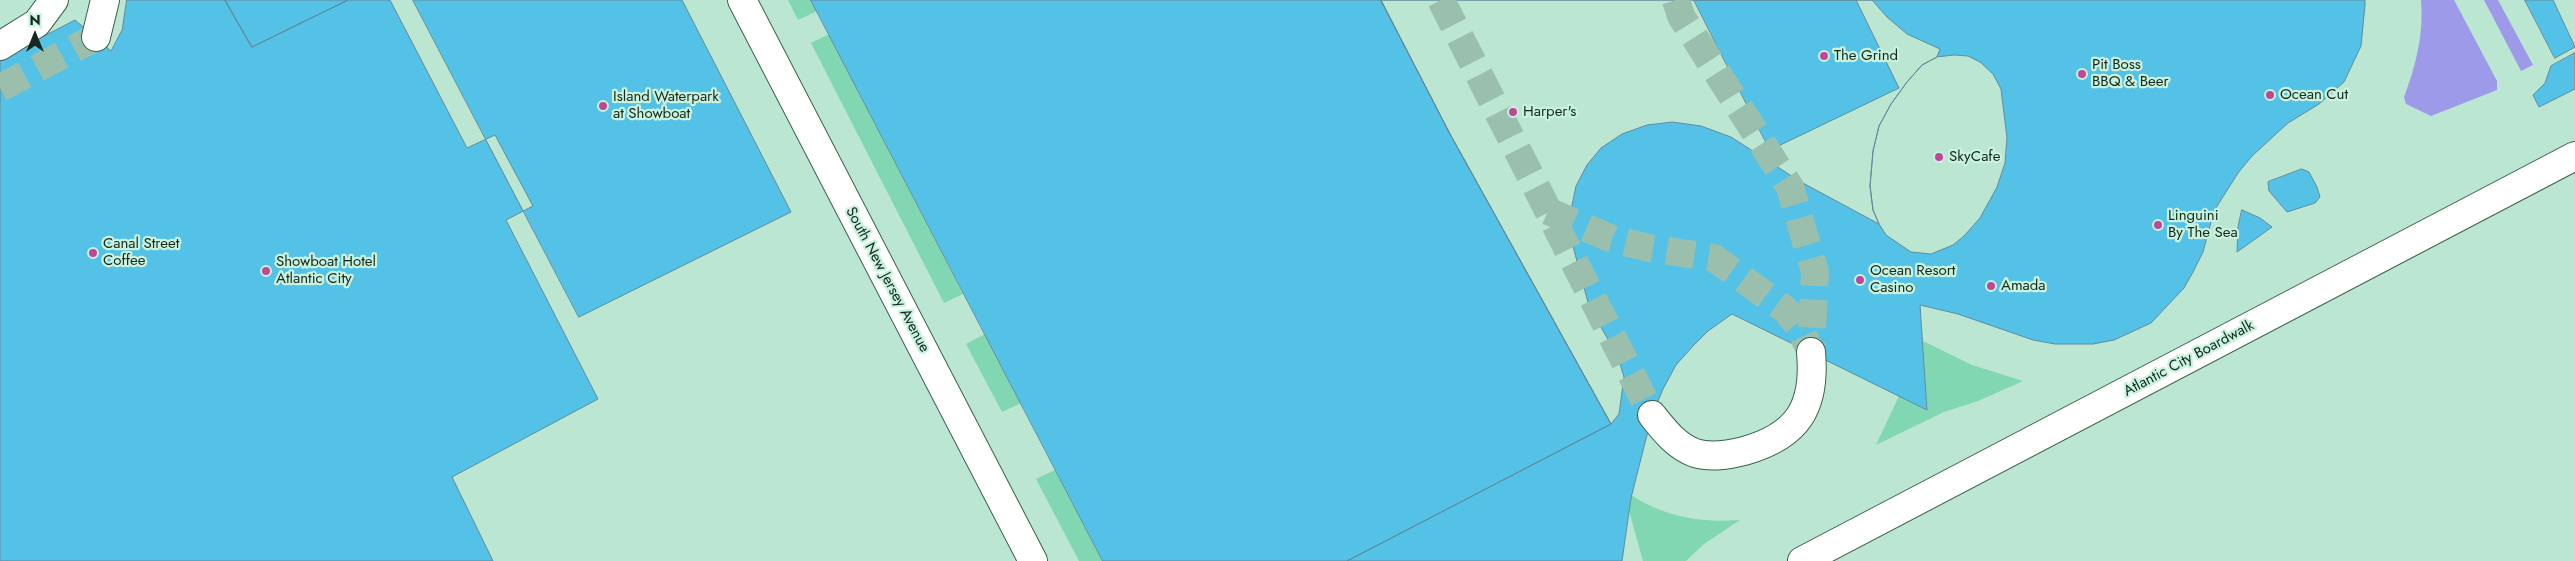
<!DOCTYPE html>
<style>
body{margin:0}
#map{position:relative;width:2575px;height:561px;overflow:hidden;background:#bbe6d1;font-family:Jost,sans-serif}
canvas{display:block}
.north{position:absolute;left:10px;top:10px;width:50px;height:50px;-webkit-text-stroke:4px #c8f3de;paint-order:stroke;rotate:0deg;font-size:14px;font-weight:700;line-height:20px;text-align:center;color:#16271f}
.north::after{content:'';display:block;margin:auto;width:18px;height:22px;background:#16271f;clip-path:polygon(50% 0,100% 100%,50% 72%,0 100%)}
</style>
<div id="map">
<canvas width="2575" height="561"></canvas>
<div class="north">N</div>
</div>
<script>
const g = document.querySelector('canvas').getContext('2d');
g.lineJoin = 'round';
function fill(path, color) { g.fillStyle = color; g.fill(path, 'evenodd'); }
function trace(path, color, width, dash) { g.strokeStyle = color; g.lineWidth = width; g.lineCap = dash ? 'butt' : 'round'; g.setLineDash(dash || []); g.stroke(path); }
function write(font, color, halo, rows, align = 'center') {
  g.font = font + ' Jost,sans-serif'; g.lineWidth = 4.5; g.setLineDash([]); g.textBaseline = 'middle'; g.strokeStyle = halo; g.fillStyle = color; for (const [text, x, y, turn = 0] of rows) {
    g.save(); g.translate(x, y); g.rotate((+turn || 0) * Math.PI / 180); g.textAlign = isNaN(turn) ? turn : align; if (halo) g.strokeText(text, 0, 0); g.fillText(text, 0, 0); g.restore();
  }
}
fill(new Path2D(`
 M788,0H811L817,11L798,20Z
 M829,34L963,294L944,303L811,43Z
 M985,334L1021,403L1002,412L966,344Z
 M1923,341L1972,365L2023,381L1978,401L1944,412L1876,445L1899,396L1927,410Z
 M1055,470L1103,561H1079L1036,479Z
 M1631,495C1665,517 1701,523 1740,520L1704,544L1686,561H1643L1629,511Z`), '#81d7b1');
fill(new Path2D(`
 M2421,0H2454L2497,81V90L2431,116L2406,104L2404,97C2416,65 2424,34 2421,0Z
 M2484,0H2498L2533,65L2521,71Z`), '#9d9be9');
const building = new Path2D(`
 M127,0H225L252,47L348,0H390L467,148L495,135L533,206L506,220L598,399L452,477L493,561H0V59L75,20L111,51L122,30Z
 M225,0H348L252,47Z
 M413,0H682L791,212L579,317Z
 M811,0H1381L1450,134L1611,424L1347,561H1103Z
 M1381,0H1872L1887,17L1907,34L1940,49L1937,57L1922,65L1907,82L1891,104L1879,126L1873,151L1870,186L1873,210L1879,224L1801,182L1731,137L1701,126L1672,122L1647,125L1622,134L1601,148L1587,165L1576,186L1571,210V239L1589,306L1618,357L1624,377L1619,414L1611,424L1450,134Z
 M1381,0H2365V5L2361,46L2344,82L2319,104L2288,123L2252,156L2238,173L2214,211L2203,252L2193,272L2184,288L2151,323L2114,340L2093,344H2055L2033,340L1958,314L1920,305L1927,410L1732,314L1708,331L1693,346L1676,365L1663,389L1652,415L1631,498L1622,561H1347L1611,424L1450,134Z
 M1694,0H1856L1899,88L1770,150Z
 M2525,0H2553L2575,47L2555,58Z
 M2575,53V89L2539,107L2533,95L2545,83L2551,66Z
 M1955,55L1968,56L1980,62L1993,74L2001,89L2007,138L2005,163L1997,187L1980,218L1964,236L1953,245L1931,254L1911,252L1886,235L1879,224L1873,210L1870,186L1873,151L1879,126L1891,104L1907,82L1922,65L1937,57Z
 M2302,169L2309,172L2317,187L2320,197L2315,203L2287,212L2269,191L2268,182Z
 M2242,210L2260,218L2272,227L2237,252L2238,227Z`);
fill(building, '#54c1e7');
trace(building, '#608b9c', 1);
trace(new Path2D(`
 M1441,0L1652,415
 M1676,0L1681,16L1790,187L1815,272L1811,352
 M0,88L96,37
 M1548,211L1612,239L1649,248L1714,258L1786,310L1798,325L1811,352`), '#9ac0ad', 28, [28, 14]);
const minor = new Path2D(`
 M742,0L1033,561
 M96,37L105,0
 M0,46L37,23L54,0
 M1652,415C1664,430 1676,446 1695,453C1711,458 1728,455 1744,451C1798,436 1816,407 1811,352
 M1802,561L2575,156`);
trace(minor, '#3a6150', 30);
trace(minor, '#fff', 28);
for (const [x, y, r, color] of [
 [1824,56,5,"#c24696"],
 [2082,74,5,"#c24696"],
 [2270,95,5,"#c24696"],
 [603,106,5,"#c24696"],
 [1513,112,5,"#c24696"],
 [1939,157,5,"#c24696"],
 [2158,225,5,"#c24696"],
 [93,253,5,"#c24696"],
 [266,271,5,"#c24696"],
 [1860,280,5,"#c24696"],
 [1991,286,5,"#c24696"]
]) { const dot = new Path2D(); dot.arc(x, y, r, 0, 2 * Math.PI); g.fillStyle = color; g.fill(dot); trace(dot, '#c8f3de', 2); }
write('15px', '#16271f', '#c8f3de', [
 ["The Grind",1834,56],
 ["Pit Boss",2092,65],
 ["BBQ & Beer",2092,82],
 ["Ocean Cut",2280,95],
 ["Island Waterpark",613,97],
 ["at Showboat",613,114],
 ["Harper's",1523,112],
 ["SkyCafe",1949,157],
 ["Linguini",2168,216],
 ["By The Sea",2168,233],
 ["Canal Street",103,244],
 ["Coffee",103,261],
 ["Showboat Hotel",276,262],
 ["Atlantic City",276,279],
 ["Ocean Resort",1870,271],
 ["Casino",1870,288],
 ["Amada",2001,286]
], 'left');
write('15px', '#16271f', '#c8f3de', [
 ["South New Jersey Avenue",887,280,62],
 ["Atlantic City Boardwalk",2189,359,-28]
]);
</script>
